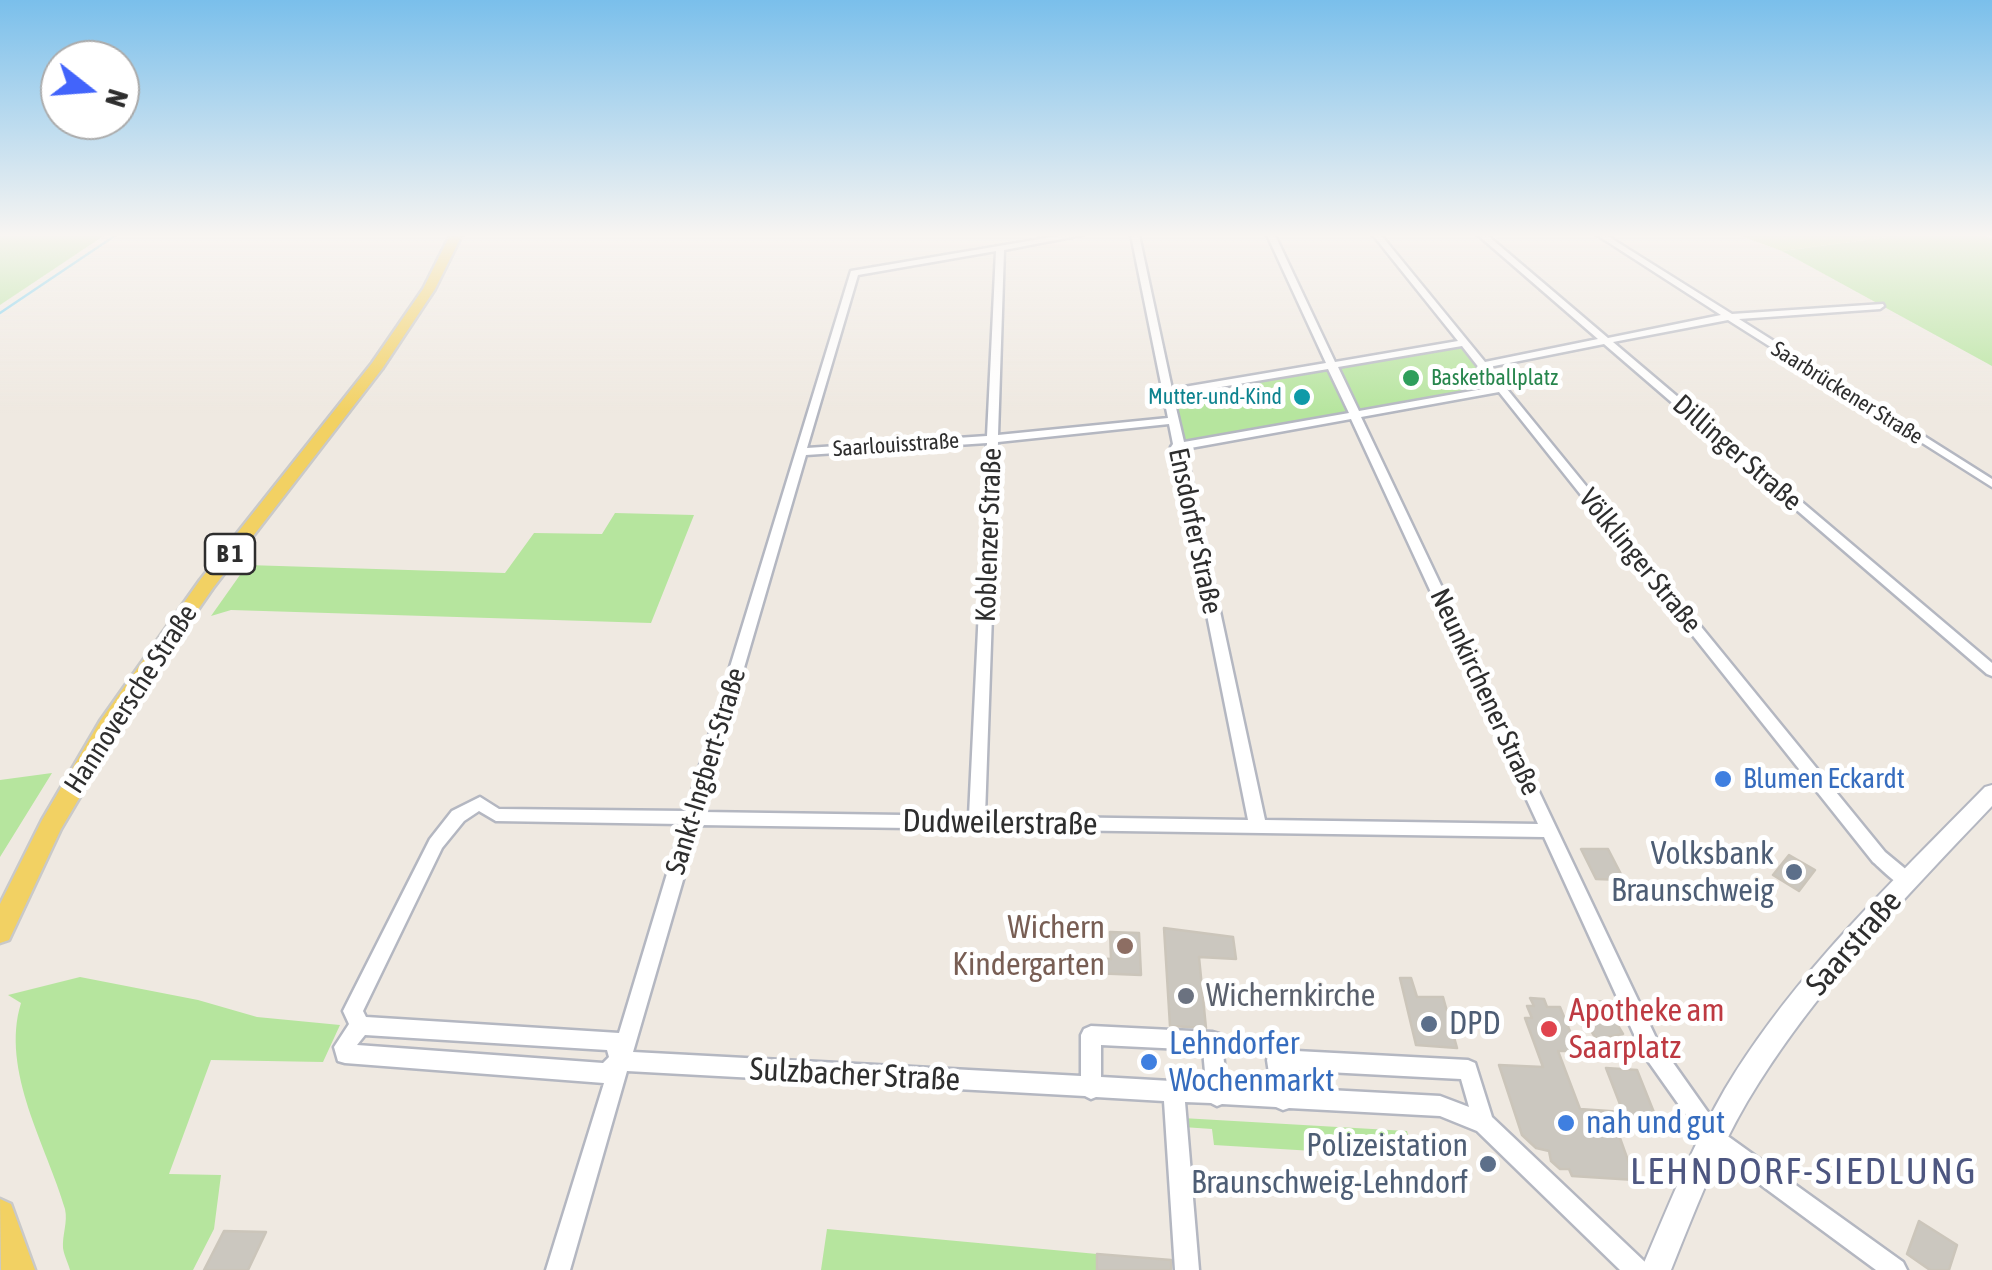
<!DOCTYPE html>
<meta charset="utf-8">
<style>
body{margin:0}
#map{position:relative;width:1992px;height:1270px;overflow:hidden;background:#efe9e1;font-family:"Asap Condensed",sans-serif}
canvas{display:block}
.north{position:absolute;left:40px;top:40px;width:100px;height:100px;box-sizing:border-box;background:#fff;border:2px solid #ababab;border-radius:50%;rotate:107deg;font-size:28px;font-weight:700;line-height:40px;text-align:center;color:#2e2e2e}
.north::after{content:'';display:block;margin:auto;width:35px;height:45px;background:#4264fb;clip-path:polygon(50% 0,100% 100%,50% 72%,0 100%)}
</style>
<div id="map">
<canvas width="1992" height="1270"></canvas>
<div class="north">N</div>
</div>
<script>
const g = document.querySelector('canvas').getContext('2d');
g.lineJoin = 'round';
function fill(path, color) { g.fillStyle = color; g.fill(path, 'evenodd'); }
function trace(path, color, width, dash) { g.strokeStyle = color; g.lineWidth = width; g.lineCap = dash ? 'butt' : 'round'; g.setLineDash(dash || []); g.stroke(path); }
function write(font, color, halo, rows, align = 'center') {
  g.font = font + ' "Asap Condensed",sans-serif'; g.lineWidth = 10; g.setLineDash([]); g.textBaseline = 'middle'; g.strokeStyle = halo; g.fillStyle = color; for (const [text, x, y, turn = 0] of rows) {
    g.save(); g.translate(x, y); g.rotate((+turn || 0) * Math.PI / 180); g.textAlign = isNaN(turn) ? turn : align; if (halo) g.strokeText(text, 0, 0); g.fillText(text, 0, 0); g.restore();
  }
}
fill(new Path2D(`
 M0,235H105L0,305Z
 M1903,235H1985L1992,239V366L1782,251Z
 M1464,343L1501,389L1176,447L1167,393Z
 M615,513L694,515L651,623L231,610L211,616L247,565L505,573L534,533L602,534Z
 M52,773L0,857V780Z
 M80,977L198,1000L257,1017L340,1025L323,1062L211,1060L169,1174L221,1175L214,1229L193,1270H70C68,1263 64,1255 63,1248C62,1235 68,1222 65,1209C47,1146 0,1071 21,1003L8,995Z
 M1182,1118L1407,1131L1413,1157L1214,1145L1212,1129L1183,1127Z
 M827,1229L1097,1254V1270H821Z`), '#b6e59e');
fill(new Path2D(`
 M1738,235H1903L1782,251Z`), '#c9ec9a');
trace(new Path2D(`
 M0,313L116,235`), '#75cff0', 2.5);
const building = new Path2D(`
 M1581,849H1608L1624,880L1596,879Z
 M1789,855L1815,870L1799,891L1773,875Z
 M1164,928L1233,937L1236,959L1199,957L1206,1028L1170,1026Z
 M1110,932L1139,933L1141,975L1091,973V958L1111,959Z
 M1400,978H1411L1417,997H1443L1457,1048L1416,1045Z
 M1530,998L1544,999L1547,1007H1560L1578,1051H1558L1580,1109L1623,1112L1606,1068L1637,1070L1661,1130L1616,1127L1635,1180L1572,1176L1569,1169H1560L1551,1161L1549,1151L1536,1148L1522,1135L1499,1065L1543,1067L1525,1018H1532L1527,1006H1534Z
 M1603,1001L1623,1034L1596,1039L1576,1005Z
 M1919,1221L1957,1245L1949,1270H1930L1907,1254Z
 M224,1231L266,1232L248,1270H204Z
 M1097,1254L1171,1260V1270H1097Z`);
fill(building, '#cbc7bf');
trace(building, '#cbc5ba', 2.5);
const minor = new Path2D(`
 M1064,235H1082L1004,250L998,435L1168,418L1131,235H1139L1172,389L1326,363L1267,235H1275L1335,362L1458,341L1373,235H1381L1485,362L1598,339L1478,235H1487L1608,338L1721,315L1597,235H1606L1732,314L1883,304L1884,306L1880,309L1739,319L1992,479V487L1728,320L1613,342L1992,663V676L1987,674L1604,344L1489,367L1885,852L1914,876L1917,881L1914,886C1899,890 1884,871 1873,862L1499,392L1361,417L1657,1040L1722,1132L1903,1262L1907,1270H1876L1708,1146L1643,1054L1544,837L699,825L633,1052L1081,1076V1035L1084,1029L1091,1026L1212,1032L1219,1034L1222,1041L1226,1084L1271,1087L1267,1060L1270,1053L1277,1050L1468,1060L1475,1063L1492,1117L1645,1262L1649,1270H1620L1477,1131L1440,1116L1289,1108L1283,1110L1276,1107L1222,1104L1217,1106L1211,1103L1185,1102L1199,1270H1175L1164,1101L1096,1097L1091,1099L1085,1096L627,1071L570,1270H546L604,1083L345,1063L338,1061L334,1047L349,1024L343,1011L346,1005L430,839L452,811L480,797L499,809L686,811L851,271ZM996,251L987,436L807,448L858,275ZM1462,346L1494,387L1359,411L1338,367ZM1328,369L1349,413L1184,442L1173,395ZM1351,419L1538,824L1265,820L1185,449ZM1169,424L1173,444L1171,447L1174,450L1248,820L985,816L998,442ZM987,443L969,816L702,812L806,455ZM479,811L496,821L682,824L619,1033L366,1017L363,1011L442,848L464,821ZM365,1035L607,1050L609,1057L603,1063L357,1045ZM1101,1045L1203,1050L1206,1083L1101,1077ZM1289,1070L1461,1079L1469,1107L1440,1096L1291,1088Z`);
const tertiary = new Path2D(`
 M1992,785V806C1904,899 1813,991 1747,1102C1716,1155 1694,1213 1671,1270H1641C1667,1209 1692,1146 1725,1089C1793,975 1892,882 1985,787Z`);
const primary = new Path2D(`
 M450,235H462L435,289L382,369L213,588L147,683L61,829L9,940L0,943V904L42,820L100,721L200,580L372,363L423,289Z
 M0,1199L11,1204L35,1270H1Z`);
trace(minor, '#b4b7c1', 5);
trace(tertiary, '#b4b7c1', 4);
trace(primary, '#c9c9c9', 5);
fill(minor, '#fff');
fill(tertiary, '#fff');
fill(primary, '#f2d163');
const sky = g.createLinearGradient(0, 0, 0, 413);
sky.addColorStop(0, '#7abfeb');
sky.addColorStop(0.57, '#f8f5f2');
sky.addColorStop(1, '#f8f5f200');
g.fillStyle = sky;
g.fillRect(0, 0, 1992, 413);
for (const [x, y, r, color] of [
 [1411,378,10,"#2e9e5b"],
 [1302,397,10,"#0f9aa8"],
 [1723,779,10,"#3f7fe0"],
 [1794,872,10,"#5c6f8a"],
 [1125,946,10,"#8d6e63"],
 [1186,996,10,"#6b7280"],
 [1429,1024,10,"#5c6f8a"],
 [1549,1029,10,"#e0444e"],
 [1149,1062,10,"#3f7fe0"],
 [1566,1123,10,"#3f7fe0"],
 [1488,1164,10,"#5c6f8a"]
]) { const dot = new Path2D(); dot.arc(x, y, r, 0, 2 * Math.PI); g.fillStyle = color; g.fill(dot); trace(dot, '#fff', 4); }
write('22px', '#27864d', '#fff', [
 ["Basketballplatz",1431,378]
], 'left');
write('22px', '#2e2e2e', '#fff', [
 ["Saarbrückener Straße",1847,393,32],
 ["Saarlouisstraße",896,445,-4]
]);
write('22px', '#0d838f', '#fff', [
 ["Mutter-und-Kind",1282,397]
], 'right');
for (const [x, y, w] of [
 [230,554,50]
]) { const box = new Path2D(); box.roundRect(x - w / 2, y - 20, w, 40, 8); g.fillStyle = '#fff'; g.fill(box); trace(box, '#2e2e2e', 2.5); }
write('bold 25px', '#2e2e2e', null, [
 ["B 1",230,554]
]);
write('28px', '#2e2e2e', '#fff', [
 ["Dillinger Straße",1737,453,41],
 ["Ensdorfer Straße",1195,531,78],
 ["Koblenzer Straße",989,535,-88],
 ["Völklinger Straße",1640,561,51],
 ["Neunkirchener Straße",1485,692,65],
 ["Hannoversche Straße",131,699,-57],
 ["Sankt-Ingbert-Straße",706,771,-73]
]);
write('28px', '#366cbe', '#fff', [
 ["Blumen Eckardt",1743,779]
], 'left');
write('32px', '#2e2e2e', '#fff', [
 ["Dudweilerstraße",1000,823,1],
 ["Saarstraße",1854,943,-49],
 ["Sulzbacher Straße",855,1075,3]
]);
write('32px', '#4e5e75', '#fff', [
 ["Volksbank",1774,854],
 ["Braunschweig",1774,891],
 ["DPD",1449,1024,"left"],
 ["Polizeistation",1468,1146],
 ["Braunschweig-Lehndorf",1468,1183]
], 'right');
write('32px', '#785e54', '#fff', [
 ["Wichern",1105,928],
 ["Kindergarten",1105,965]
], 'right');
write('32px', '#5b616d', '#fff', [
 ["Wichernkirche",1206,996]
], 'left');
write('32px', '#be3a42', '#fff', [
 ["Apotheke am",1569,1011],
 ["Saarplatz",1569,1048]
], 'left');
write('32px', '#366cbe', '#fff', [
 ["Lehndorfer",1169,1044],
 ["Wochenmarkt",1169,1081],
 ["nah und gut",1586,1123]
], 'left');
g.letterSpacing = '2.5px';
write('38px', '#4d5680', '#fff', [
 ["LEHNDORF-SIEDLUNG",1804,1172]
]);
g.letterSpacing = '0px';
</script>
